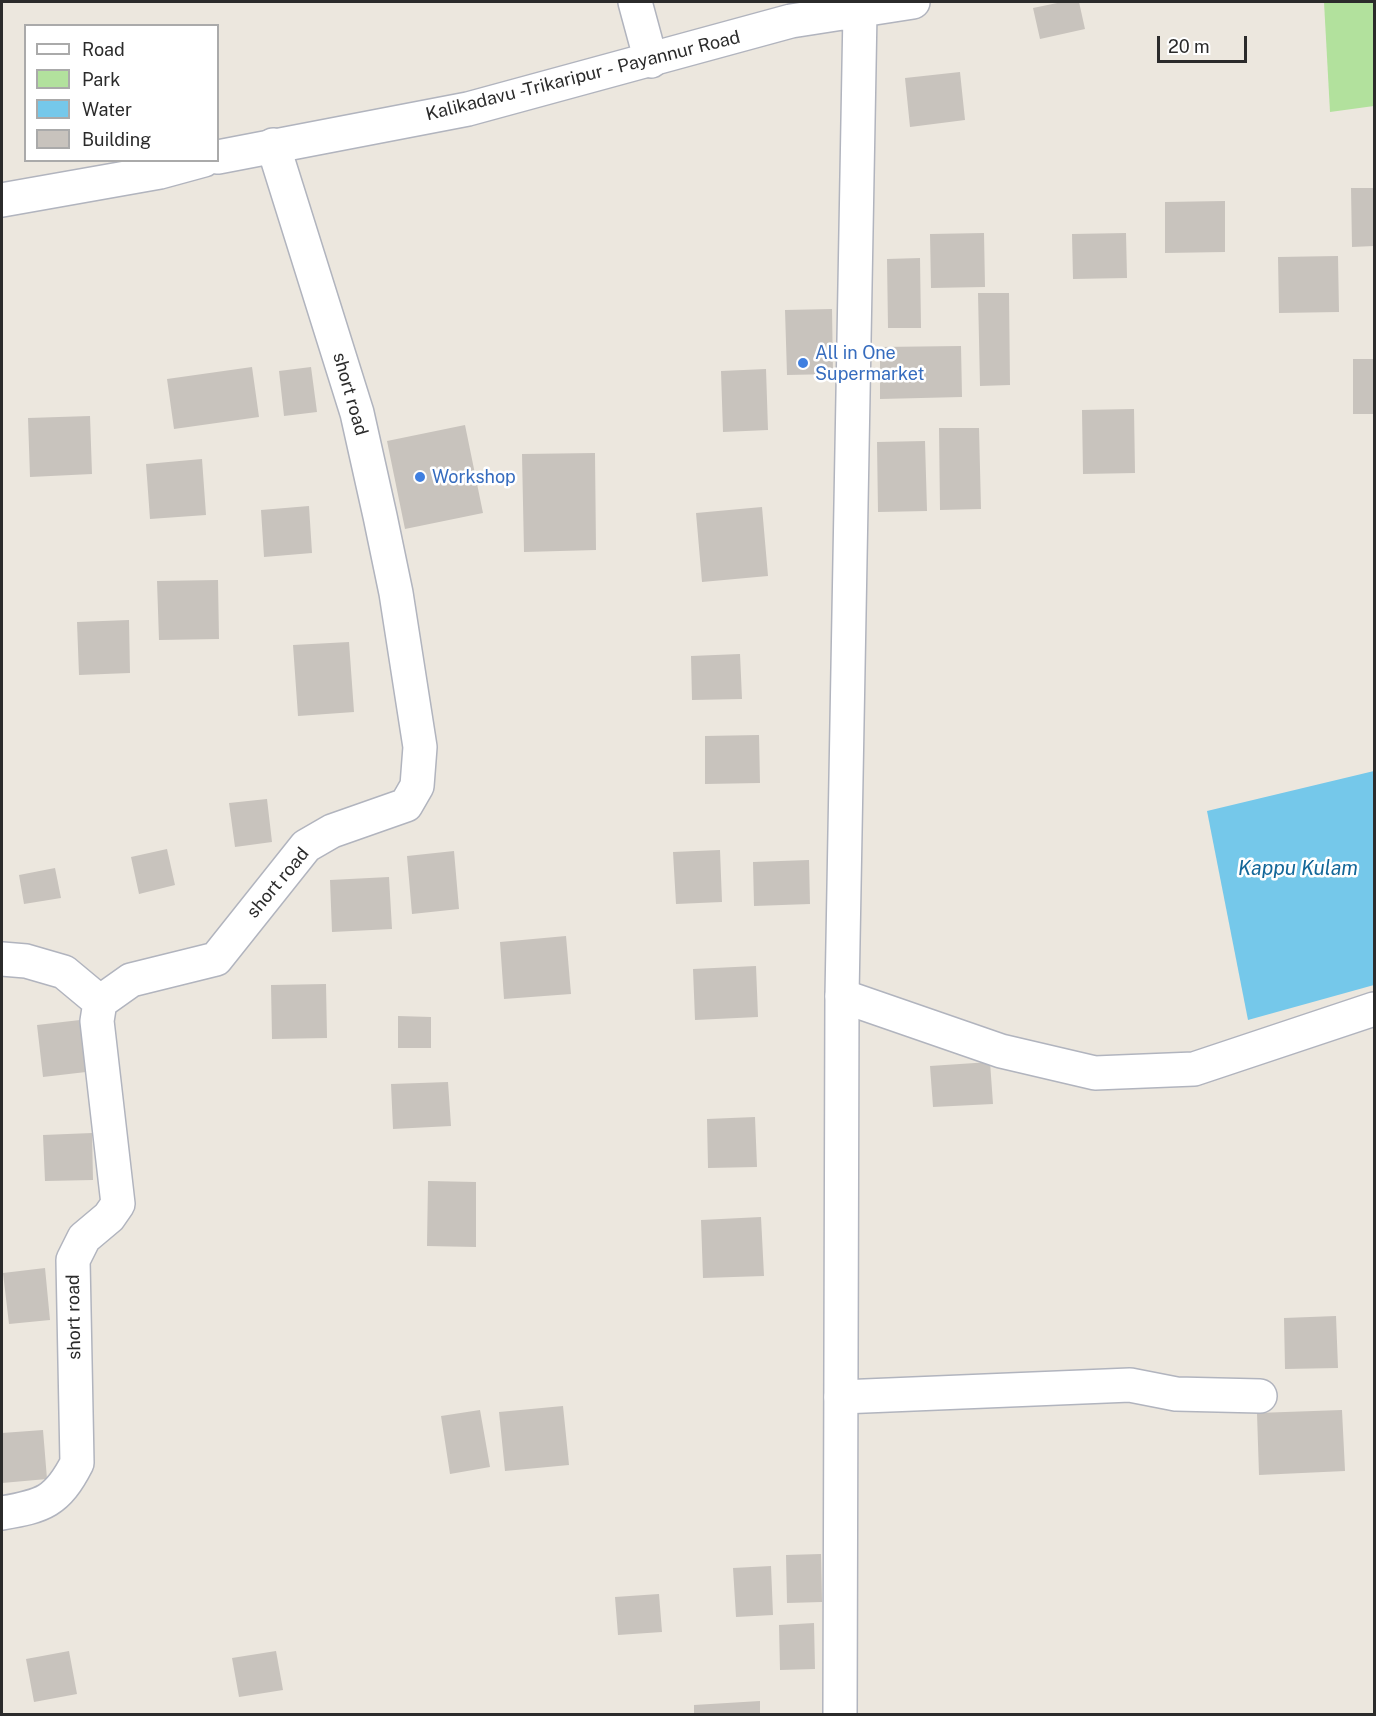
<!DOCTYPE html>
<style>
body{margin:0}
#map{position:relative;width:1376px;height:1716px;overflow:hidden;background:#ece7de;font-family:"Public Sans",sans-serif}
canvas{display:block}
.frame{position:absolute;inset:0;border:3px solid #2b2b2b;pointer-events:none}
.legend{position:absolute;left:24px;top:24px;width:195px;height:138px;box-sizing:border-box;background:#fff;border:2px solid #aaa;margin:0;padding:8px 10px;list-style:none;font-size:18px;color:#2b2b2b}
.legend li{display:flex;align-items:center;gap:12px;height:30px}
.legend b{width:30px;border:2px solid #aaa}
.scale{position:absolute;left:1157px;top:36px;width:90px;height:27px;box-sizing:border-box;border:3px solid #2b2b2b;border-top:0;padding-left:8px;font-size:18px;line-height:21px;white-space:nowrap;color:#2b2b2b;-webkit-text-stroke:4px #fff;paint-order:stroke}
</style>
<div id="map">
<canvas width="1376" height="1716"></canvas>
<div class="frame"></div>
<ul class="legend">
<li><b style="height:8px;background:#fff"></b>Road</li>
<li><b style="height:16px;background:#b2e19d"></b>Park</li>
<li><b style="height:16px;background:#75c8ea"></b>Water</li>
<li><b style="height:16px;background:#c8c3bd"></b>Building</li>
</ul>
<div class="scale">20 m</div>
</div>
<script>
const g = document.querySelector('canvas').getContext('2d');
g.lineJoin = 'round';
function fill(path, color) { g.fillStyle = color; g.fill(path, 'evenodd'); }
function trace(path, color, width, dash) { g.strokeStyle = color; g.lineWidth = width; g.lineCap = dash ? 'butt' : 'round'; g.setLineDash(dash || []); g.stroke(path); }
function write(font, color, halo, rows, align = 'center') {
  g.font = font + ' "Public Sans",sans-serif'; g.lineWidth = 5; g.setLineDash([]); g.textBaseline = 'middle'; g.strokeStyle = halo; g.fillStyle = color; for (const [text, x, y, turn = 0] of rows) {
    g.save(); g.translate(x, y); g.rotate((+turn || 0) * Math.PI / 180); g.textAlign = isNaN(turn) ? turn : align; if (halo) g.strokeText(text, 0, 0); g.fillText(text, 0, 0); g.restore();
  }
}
fill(new Path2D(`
 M1324,2H1374V106L1330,112Z`), '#b2e19d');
fill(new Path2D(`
 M1374,771V985L1248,1020L1207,811Z`), '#75c8ea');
fill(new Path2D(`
 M1062,2H1079L1085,29L1040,39L1033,8Z
 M960,72L965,120L910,127L905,78Z
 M1351,188H1374V246L1352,247Z
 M1225,201V252L1165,253V202Z
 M984,233L985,287L931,288L930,234Z
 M1126,233L1127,278L1073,279L1072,234Z
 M1338,256L1339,312L1279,313L1278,257Z
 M920,258L921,328H888L887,259Z
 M978,293H1009L1010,385L980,386Z
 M832,309L833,374L787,375L785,310Z
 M961,346L962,397L880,399V347Z
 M1353,359H1374V414H1353Z
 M252,367L259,417L174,429L167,379Z
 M311,367L317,412L284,416L279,371Z
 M766,369L768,430L723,432L721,371Z
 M1134,409L1135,473L1083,474L1082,410Z
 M90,416L92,474L30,477L28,418Z
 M465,425L483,513L405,529L387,441Z
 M939,428H979L981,509L940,510Z
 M925,441L927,511L878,512L877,442Z
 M595,453L596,550L524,552L522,454Z
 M202,459L206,515L150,519L146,464Z
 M309,506L312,553L264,557L261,510Z
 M762,507L768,576L702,582L696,513Z
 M218,580L219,639L159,640L157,581Z
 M129,620L130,673L79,675L77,622Z
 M349,642L354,712L298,716L293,645Z
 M740,654L742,699L692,700L691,656Z
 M759,735L760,783L705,784V736Z
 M267,799L272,842L235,847L229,803Z
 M167,849L175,885L139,894L131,857Z
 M720,850L722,902L676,904L673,852Z
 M454,851L459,909L412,914L407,856Z
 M809,860L810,904L754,906L753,862Z
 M55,868L61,898L24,904L19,875Z
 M389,877L392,929L332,932L330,880Z
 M566,936L571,994L504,999L500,942Z
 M756,966L758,1017L695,1020L693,969Z
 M326,984L327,1038L272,1039L271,985Z
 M398,1016L431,1017V1048H398Z
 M80,1020L86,1072L43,1077L37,1025Z
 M990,1062L993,1104L933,1107L930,1066Z
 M448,1082L451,1126L393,1129L391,1084Z
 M755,1117L757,1167L708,1168L707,1119Z
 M92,1133L93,1180L45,1181L43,1135Z
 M428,1181L476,1182V1247L427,1246Z
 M761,1217L764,1276L703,1278L701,1220Z
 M45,1268L50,1320L9,1324L3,1273Z
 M1336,1316L1338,1368L1285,1369L1284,1318Z
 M563,1406L569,1465L505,1471L499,1412Z
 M480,1410L490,1467L450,1474L441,1416Z
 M1342,1410L1345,1471L1259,1475L1257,1413Z
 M43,1430L47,1479L2,1483V1433Z
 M821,1554L822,1602L787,1603L786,1555Z
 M771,1566L773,1615L736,1617L733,1568Z
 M659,1594L662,1632L618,1635L615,1597Z
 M814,1623L815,1669L780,1670L779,1625Z
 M69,1651L77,1694L34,1702L26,1659Z
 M276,1651L283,1690L239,1697L232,1658Z
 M760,1701V1714H694V1705Z`), '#c8c3bd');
const street = new Path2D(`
 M635,2L651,61
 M2,959L26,961L64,972L100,1002
 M842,996L1001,1051L1095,1073L1194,1069L1374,1009
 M841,1397L1130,1385L1176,1394L1260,1396
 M2,1513C43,1506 57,1502 77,1463L73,1260L84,1238L109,1217L118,1204L97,1021L100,1002L131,980L216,959L306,846L332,831L406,805L417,786L420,747L396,593L380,516L357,413L273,145`);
const secondary = new Path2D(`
 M218,157L468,109L791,21L913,2
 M2,200L160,172L204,160
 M840,1714L842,996L860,12`);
trace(street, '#b1b4be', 36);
trace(secondary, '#b1b4be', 36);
trace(street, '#fff', 33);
trace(secondary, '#fff', 33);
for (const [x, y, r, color] of [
 [803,363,6,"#3f7fe0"],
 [420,477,6,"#3f7fe0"]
]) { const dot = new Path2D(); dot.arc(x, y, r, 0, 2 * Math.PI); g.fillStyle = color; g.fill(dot); trace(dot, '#fff', 2); }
write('18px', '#2b2b2b', '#fff', [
 ["Kalikadavu -Trikaripur - Payannur Road",583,76,-14],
 ["short road",350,394,74],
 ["short road",278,883,-50],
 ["short road",74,1317,-91]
]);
write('18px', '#366cbe', '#fff', [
 ["All in One",815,353],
 ["Supermarket",815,374],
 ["Workshop",432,477]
], 'left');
write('italic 20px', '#136798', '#fff', [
 ["Kappu Kulam",1298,869]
]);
</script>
